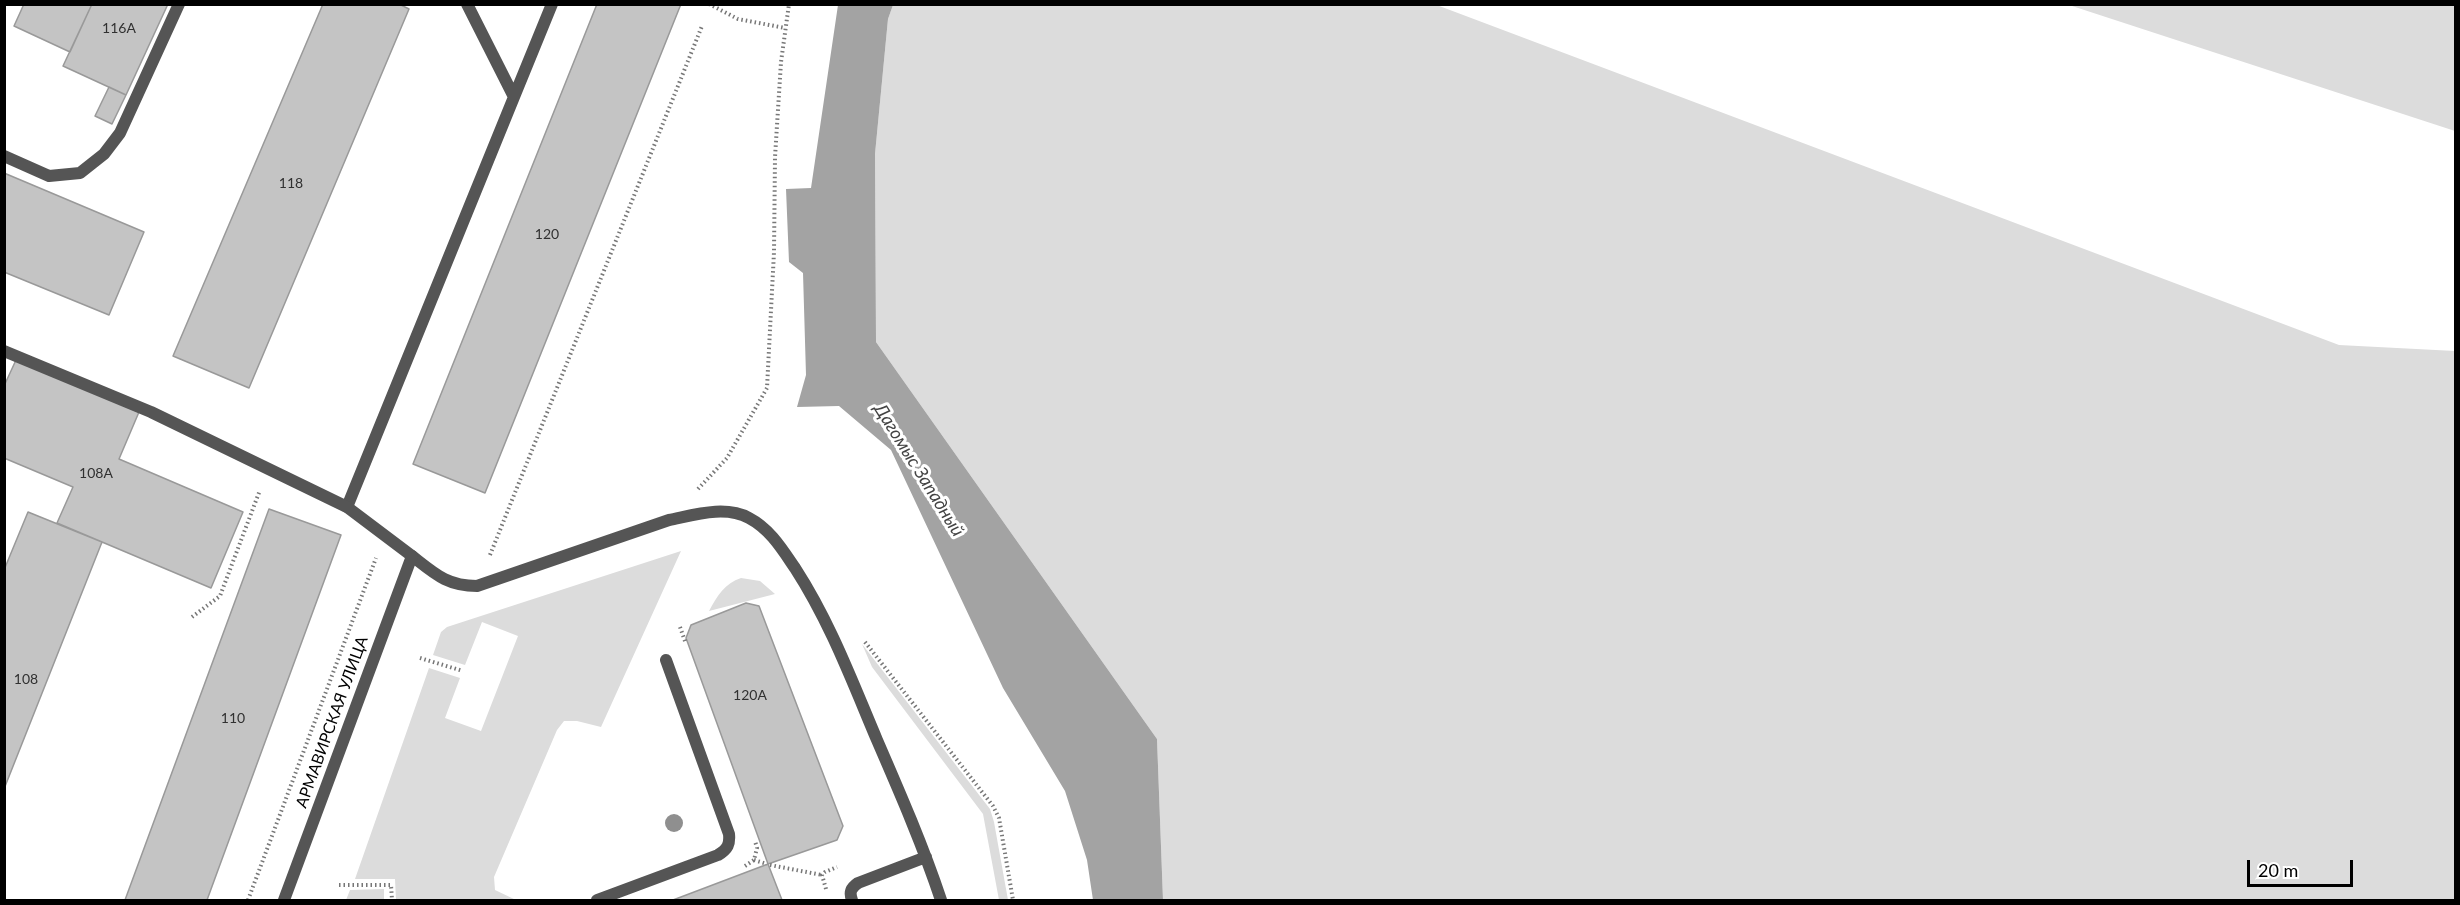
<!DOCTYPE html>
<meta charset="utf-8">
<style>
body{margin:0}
#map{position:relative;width:2460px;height:905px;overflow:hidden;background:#fff;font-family:Lato,sans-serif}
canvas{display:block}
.frame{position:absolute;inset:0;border:6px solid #000;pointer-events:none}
.scale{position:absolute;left:2247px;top:860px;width:106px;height:27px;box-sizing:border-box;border:3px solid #000;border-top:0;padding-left:8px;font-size:18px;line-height:21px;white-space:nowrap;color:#000;-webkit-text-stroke:4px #fff;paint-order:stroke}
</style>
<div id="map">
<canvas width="2460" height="905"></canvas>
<div class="frame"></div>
<div class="scale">20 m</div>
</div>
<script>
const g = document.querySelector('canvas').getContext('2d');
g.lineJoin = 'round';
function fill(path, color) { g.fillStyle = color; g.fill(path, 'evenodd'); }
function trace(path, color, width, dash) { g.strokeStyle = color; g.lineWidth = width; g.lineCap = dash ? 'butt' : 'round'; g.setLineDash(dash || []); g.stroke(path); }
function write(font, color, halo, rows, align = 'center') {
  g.font = font + ' Lato,sans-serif'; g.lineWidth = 6; g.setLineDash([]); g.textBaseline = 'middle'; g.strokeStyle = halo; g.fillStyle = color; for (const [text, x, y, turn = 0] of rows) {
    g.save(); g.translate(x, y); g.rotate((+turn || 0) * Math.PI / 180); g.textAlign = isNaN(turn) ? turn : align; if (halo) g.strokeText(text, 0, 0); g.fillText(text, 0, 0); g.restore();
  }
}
fill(new Path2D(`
 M1434,4L2339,345L2455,351V900H1163L1157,739L876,342L875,154L888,19L893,5Z
 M2069,5H2455V131Z
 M681,551L601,727L577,721H564L557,730L494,877L495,890L516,900H396L395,879H355L429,668L460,678L445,718L481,731L518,636L482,622L465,665L433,655L441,632L447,627Z
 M741,578L760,581L775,594L709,611C717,596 725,583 741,578Z
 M862,644L990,809L994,822L1008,900H999L983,814L872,667Z
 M384,889V900H346L350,890Z`), '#dcdcdc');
fill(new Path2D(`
 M838,5H893L888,19L875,154L876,342L1157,739L1163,900H1093L1087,860L1065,791L1003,688L891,450L839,406L797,407L806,375L803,273L789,262L786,189L811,188Z`), '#a3a3a3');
const building = new Path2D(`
 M24,4H92L70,52L14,26Z
 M92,4H168L126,95L63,66Z
 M323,4H399L409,9L249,388L173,356Z
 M597,4H681L485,493L413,464Z
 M109,87L126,95L112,124L95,116Z
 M4,173L144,232L109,315L4,272Z
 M16,360L139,412L119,459L243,512L211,588L57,523L73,487L4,458V386Z
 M269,509L341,535L207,900H125Z
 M28,512L102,542L4,789V570Z
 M746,603L759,606L843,826L837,840L768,864L686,638L691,625Z
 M768,864L782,900H673Z`);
fill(building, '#c4c4c4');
trace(building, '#999', 1.5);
trace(new Path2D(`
 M709,4L738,19L785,28
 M698,489L727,458L767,388L774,252L775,157L781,62L789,4
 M490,555L702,26
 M192,617L220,596L260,490
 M680,627L686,644
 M865,642L993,806L999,818L1013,900
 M420,658L463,671
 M754,860L767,864
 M770,865L822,875
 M745,866L754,860L757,848L755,841
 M339,885H391L392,900
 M826,889L822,875L825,872L837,867
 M248,900L376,558`), '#777', 4, [1.5, 3]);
trace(new Path2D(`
 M514,97L552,4
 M347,507L514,97L467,4
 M412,556C435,574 447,586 477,586L669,520C694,515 725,505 749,518C770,529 782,549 795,568C830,622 852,681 877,740C900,793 923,846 941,900
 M597,900L718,855C728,849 730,844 729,834L666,660
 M852,900C849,892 851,888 858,883L926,857`), '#555', 12);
trace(new Path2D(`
 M4,156L49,176L80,173L104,154L120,133L179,4
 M4,351L151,412L347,507L412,556L284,900`), '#555', 12);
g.fillStyle = '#8f8f8f';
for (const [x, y] of [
 [674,823]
]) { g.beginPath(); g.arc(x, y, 9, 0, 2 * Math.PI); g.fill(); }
write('14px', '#313131', null, [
 ["116А",119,28],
 ["118",291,183],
 ["120",547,234],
 ["108А",96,473],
 ["108",26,679],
 ["120А",750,695],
 ["110",233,718]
]);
write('16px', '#000', '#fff', [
 ["АРМАВИРСКАЯ УЛИЦА",332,722,-70]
]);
write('italic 18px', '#444', '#fff', [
 ["Дагомыс Западный",919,470,58]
]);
</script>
